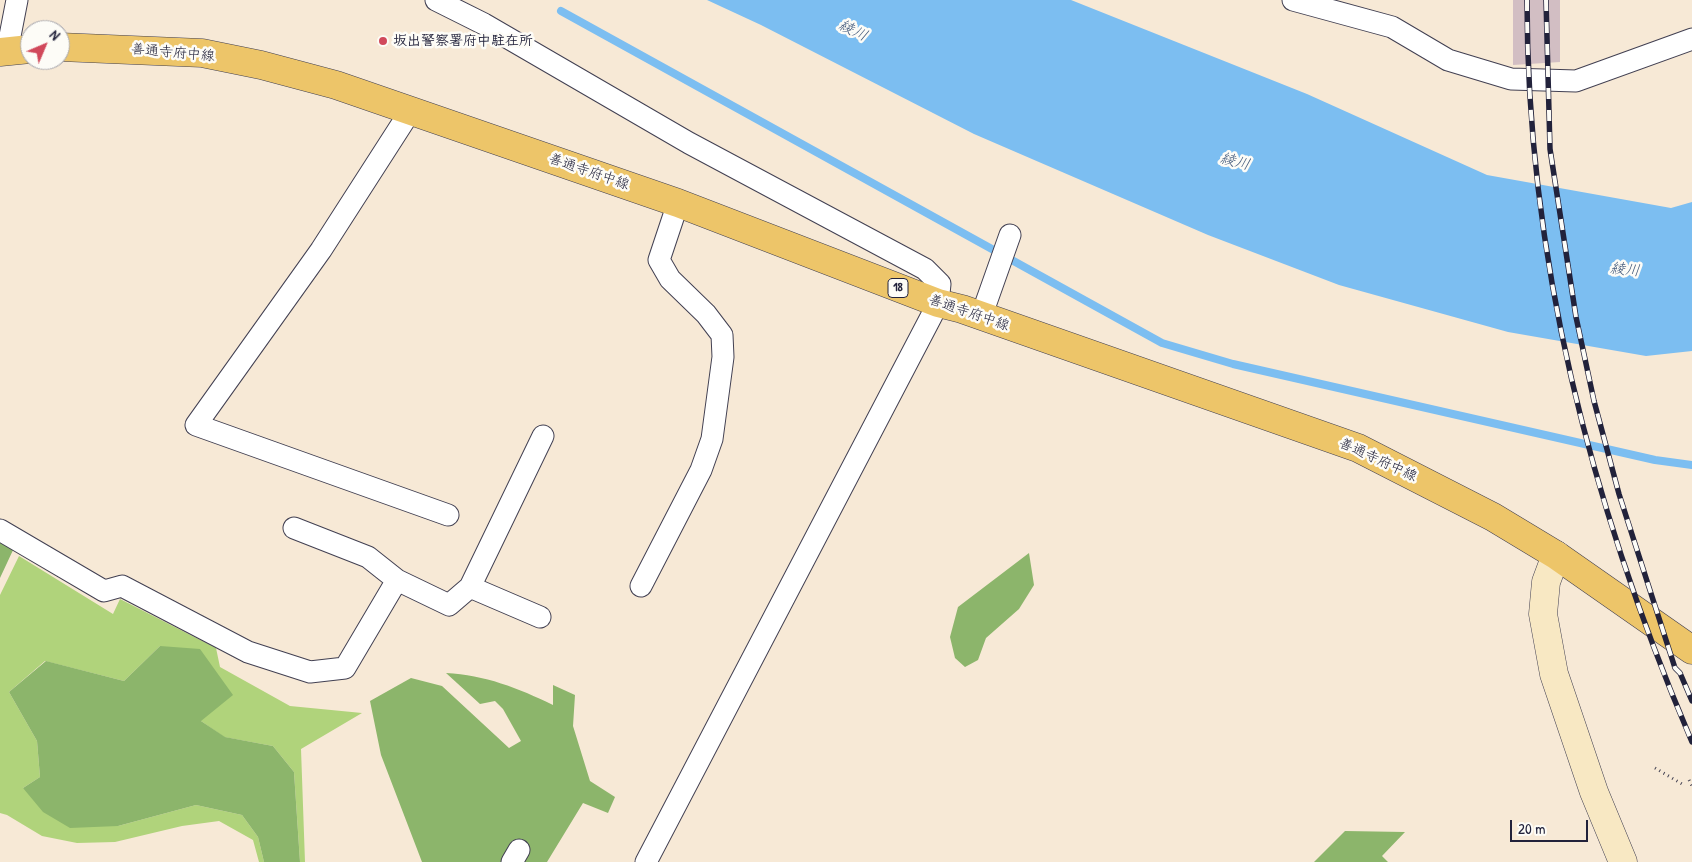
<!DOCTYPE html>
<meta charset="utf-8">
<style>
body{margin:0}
#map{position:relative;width:1692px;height:862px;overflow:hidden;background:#f7e9d6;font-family:"Patrick Hand",sans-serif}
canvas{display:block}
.north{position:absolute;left:20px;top:20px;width:50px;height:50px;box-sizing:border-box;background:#fdfcf7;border:1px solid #a5a5ac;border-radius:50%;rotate:45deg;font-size:14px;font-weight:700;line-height:20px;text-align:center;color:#22223b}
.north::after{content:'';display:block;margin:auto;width:18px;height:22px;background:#d1495b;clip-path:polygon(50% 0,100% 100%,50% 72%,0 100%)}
.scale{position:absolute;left:1510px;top:820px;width:78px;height:22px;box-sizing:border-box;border:2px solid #22223b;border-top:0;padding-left:6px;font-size:15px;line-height:18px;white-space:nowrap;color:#22223b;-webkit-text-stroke:4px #fdfcf7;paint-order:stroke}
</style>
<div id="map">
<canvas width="1692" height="862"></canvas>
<div class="north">N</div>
<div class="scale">20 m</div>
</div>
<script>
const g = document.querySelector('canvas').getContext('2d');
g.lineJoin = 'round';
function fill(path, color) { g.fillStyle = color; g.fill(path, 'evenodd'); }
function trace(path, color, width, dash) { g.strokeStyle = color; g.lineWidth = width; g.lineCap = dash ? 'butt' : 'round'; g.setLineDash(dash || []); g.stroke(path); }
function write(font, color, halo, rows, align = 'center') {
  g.font = font + ' "Patrick Hand","Klee One",sans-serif'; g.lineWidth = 5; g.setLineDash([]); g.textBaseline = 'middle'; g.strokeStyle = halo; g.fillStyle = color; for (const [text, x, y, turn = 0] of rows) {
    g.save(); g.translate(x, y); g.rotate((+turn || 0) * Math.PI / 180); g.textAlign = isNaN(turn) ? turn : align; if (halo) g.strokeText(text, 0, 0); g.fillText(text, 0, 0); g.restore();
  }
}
fill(new Path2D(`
 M1513,0H1560V62L1513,65Z`), '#d2bec3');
fill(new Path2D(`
 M19,556L113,614L120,599L216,648L220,667L290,706L362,713L301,749L305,862H300L294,772L273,746L224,737L201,721L160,646L124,681L45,661L9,692L37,741L40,777L23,788L118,826L196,805L242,815L258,837L264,862H259L253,840L219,821L182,826L115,842L77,843L42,836L7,815L0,813V595Z`), '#b0d37b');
fill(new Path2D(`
 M0,540L14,548L0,578Z
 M1029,553L1034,585L1019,609L986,638L978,660L965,667L955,658L950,637L958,607Z
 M160,646L200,649L233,695L201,721L225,737L273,746L294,772L300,862H264L258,837L242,815L196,805L118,826L70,828L43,812L23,788L40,777L37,741L9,692L46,661L124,681Z
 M446,673C485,675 518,688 553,705V685L575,695L573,726L590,781L615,797L608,813L583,803L547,862H422L381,755L370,701L411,678L442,686L509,748L521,741L503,709L495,701L480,704Z
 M1345,831L1405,832L1382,856L1388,862H1314Z`), '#8cb56b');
fill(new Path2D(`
 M707,0H1071L1307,94L1487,175L1671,208L1692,202V351L1646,356L1508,332L1339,285L1208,235L974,134L761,25Z`), '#7cbef1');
trace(new Path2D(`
 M561,11L1162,343L1233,364L1655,460L1692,465`), '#7cbef1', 8);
const street = new Path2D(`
 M436,0L484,24L689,143L925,269L940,284L938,303L931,317L646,862
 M1293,0L1392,27L1448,60L1511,79L1576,81L1692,39
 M13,51L10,36L17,0
 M411,110L321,250L196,425L448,515
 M981,317L1010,235
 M294,528L368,557L397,580
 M0,530L104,591L122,586L248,652L310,672L345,668L397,580L449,605L470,587L543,436
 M641,586L701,470L712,439L723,357L722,335L706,314L670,279L659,260L678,203
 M470,587L540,617
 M512,862L519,850`);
const secondary = new Path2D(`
 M1556,555L1546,582L1543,614L1554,674L1594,792L1623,862`);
const primary = new Path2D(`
 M60,47L202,53L261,65L336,85L678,203L938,303L962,309L1358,448L1493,517L1556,555L1692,650
 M0,52L30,49`);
trace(street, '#424052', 23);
trace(secondary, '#424052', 29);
trace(primary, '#424052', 29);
trace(new Path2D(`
 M1655,768L1682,784
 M1689,780L1692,786`), '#424052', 3, [1, 4]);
trace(street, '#fff', 21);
trace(secondary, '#f8e8c3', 28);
trace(primary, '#edc569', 28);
const rail = new Path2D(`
 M1527,0C1527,259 1591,505 1692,742
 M1546,0L1550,149L1576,317L1594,401L1619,494L1675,668L1680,673L1692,701`);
trace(rail, '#22223b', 5.5);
trace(rail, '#fdfcf7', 4, [11]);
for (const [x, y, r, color] of [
 [383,41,5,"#d1495b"]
]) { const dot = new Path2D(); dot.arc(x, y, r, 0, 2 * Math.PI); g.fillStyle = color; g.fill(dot); trace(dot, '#fdfcf7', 2); }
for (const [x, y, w] of [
 [898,288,20]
]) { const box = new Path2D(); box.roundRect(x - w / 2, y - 9.5, w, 19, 4); g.fillStyle = '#fdfcf7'; g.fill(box); trace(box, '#22223b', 1); }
write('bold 12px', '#22223b', null, [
 ["18",898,288]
]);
write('bold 14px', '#22223b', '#fdfcf7', [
 ["坂出警察署府中駐在所",393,41]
], 'left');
write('14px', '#22223b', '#fdfcf7', [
 ["善通寺府中線",173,53,5],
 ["善通寺府中線",589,172,19],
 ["善通寺府中線",969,313,19],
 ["善通寺府中線",1378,460,25]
]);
write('italic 15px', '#42597b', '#fdfcf7', [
 ["綾川",853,31,26],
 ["綾川",1235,162,15],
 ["綾川",1625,270,6]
]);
</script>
